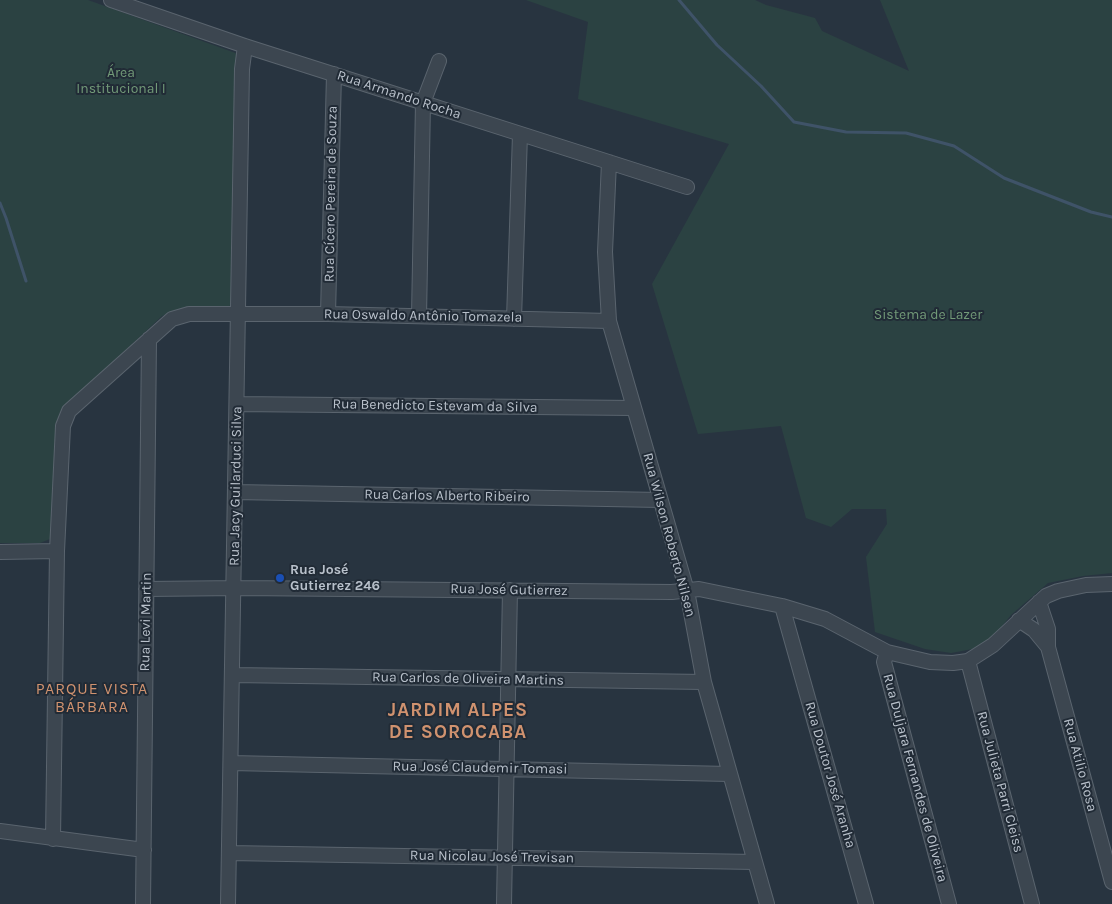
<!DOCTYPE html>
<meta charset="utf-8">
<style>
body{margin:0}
canvas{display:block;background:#283440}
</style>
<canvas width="1112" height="904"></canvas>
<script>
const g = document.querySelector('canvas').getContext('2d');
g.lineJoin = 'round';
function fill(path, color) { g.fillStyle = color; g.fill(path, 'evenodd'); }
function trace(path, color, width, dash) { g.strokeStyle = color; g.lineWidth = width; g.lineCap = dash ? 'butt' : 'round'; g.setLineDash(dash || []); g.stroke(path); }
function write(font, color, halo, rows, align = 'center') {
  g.font = font + ' Karla,sans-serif'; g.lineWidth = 4; g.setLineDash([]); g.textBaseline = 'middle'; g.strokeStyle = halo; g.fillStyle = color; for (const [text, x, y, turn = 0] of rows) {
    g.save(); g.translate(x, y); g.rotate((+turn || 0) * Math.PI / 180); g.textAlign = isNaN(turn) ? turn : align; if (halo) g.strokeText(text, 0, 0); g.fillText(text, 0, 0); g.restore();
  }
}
fill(new Path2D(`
 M0,0H88L241,55L233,303L228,307L176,310L162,316L60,412L57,425L54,530L50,539L40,543H0Z
 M526,0H755L766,5L815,18L822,31L909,71L880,0H1112V573L1083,576L1048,583L1011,615L994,636L978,648L951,653L925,649L875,632L866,557L887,524L886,509H852L831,527L806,518L781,426L698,434L652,284L729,144L578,99L588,22Z`), '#2b4242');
trace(new Path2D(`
 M679,0L717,45L761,86L794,122L846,132L906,133L954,146L1004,178L1091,212L1112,217
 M0,203L6,218L26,281`), '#3f5368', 3);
const minor = new Path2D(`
 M111,0L245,46L687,187
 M609,162L605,252L609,321L687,591L704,682L767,904
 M328,314L334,74
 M419,316L423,103L439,61
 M514,319L520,134
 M237,404L633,408
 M235,492L660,500
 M0,552L57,551
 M146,589L240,588L672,592L699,589L782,606L825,619L887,652L930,662L953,663L968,661L993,645L1046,596L1058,591L1086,585L1112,584
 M1039,602L1048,629V647L1112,882
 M782,606L866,904
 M1019,620L1034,630L1048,647
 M887,652L884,662L949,904
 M968,661L1032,904
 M233,675L704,682
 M231,763L729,774
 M0,831L144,850
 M53,839L57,551L63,426L69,411L172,319L189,314H328L609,321
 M229,853L755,862
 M143,904L149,339
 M228,904L242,69L245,46
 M504,904L510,590`);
trace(minor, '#5a646e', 16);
trace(minor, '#3c4650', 14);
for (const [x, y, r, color] of [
 [280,578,5,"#1a4fb4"]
]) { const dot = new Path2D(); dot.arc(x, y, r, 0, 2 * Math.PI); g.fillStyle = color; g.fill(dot); trace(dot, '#212b36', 2); }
write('14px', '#729a78', '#212b36', [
 ["Área",121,73],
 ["Institucional I",121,89],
 ["Sistema de Lazer",928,315]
]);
write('14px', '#b9c1cb', '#212b36', [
 ["Rua Armando Rocha",399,95,18],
 ["Rua Cícero Pereira de Souza",331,194,-89],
 ["Rua Oswaldo Antônio Tomazela",423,316,1],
 ["Rua Benedicto Estevam da Silva",435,406,1],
 ["Rua Jacy Guilarduci Silva",236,486,-89],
 ["Rua Carlos Alberto Ribeiro",447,496,1],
 ["Rua Wilson Roberto Nilsen",669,535,75],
 ["Rua José Gutierrez",509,590,1],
 ["Rua Levi Martin",146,622,-89],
 ["Rua Carlos de Oliveira Martins",468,679,1],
 ["Rua Atilio Rosa",1080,765,75],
 ["Rua José Claudemir Tomasi",480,768,1],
 ["Rua Doutor José Aranha",830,775,74],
 ["Rua Duljara Fernandes de Oliveira",915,778,75],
 ["Rua Julieta Parri Cleiss",1000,782,75],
 ["Rua Nicolau José Trevisan",492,857,1]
]);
write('bold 14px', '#b9c1cb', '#212b36', [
 ["Rua José",290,570],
 ["Gutierrez 246",290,586]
], 'left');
g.letterSpacing = '1px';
write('16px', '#d0926f', '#212b36', [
 ["PARQUE VISTA",92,689],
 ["BÁRBARA",92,707]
]);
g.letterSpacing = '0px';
g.letterSpacing = '1px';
write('bold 19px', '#d0926f', '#212b36', [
 ["JARDIM ALPES",458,711],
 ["DE SOROCABA",458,733]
]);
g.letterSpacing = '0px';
</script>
